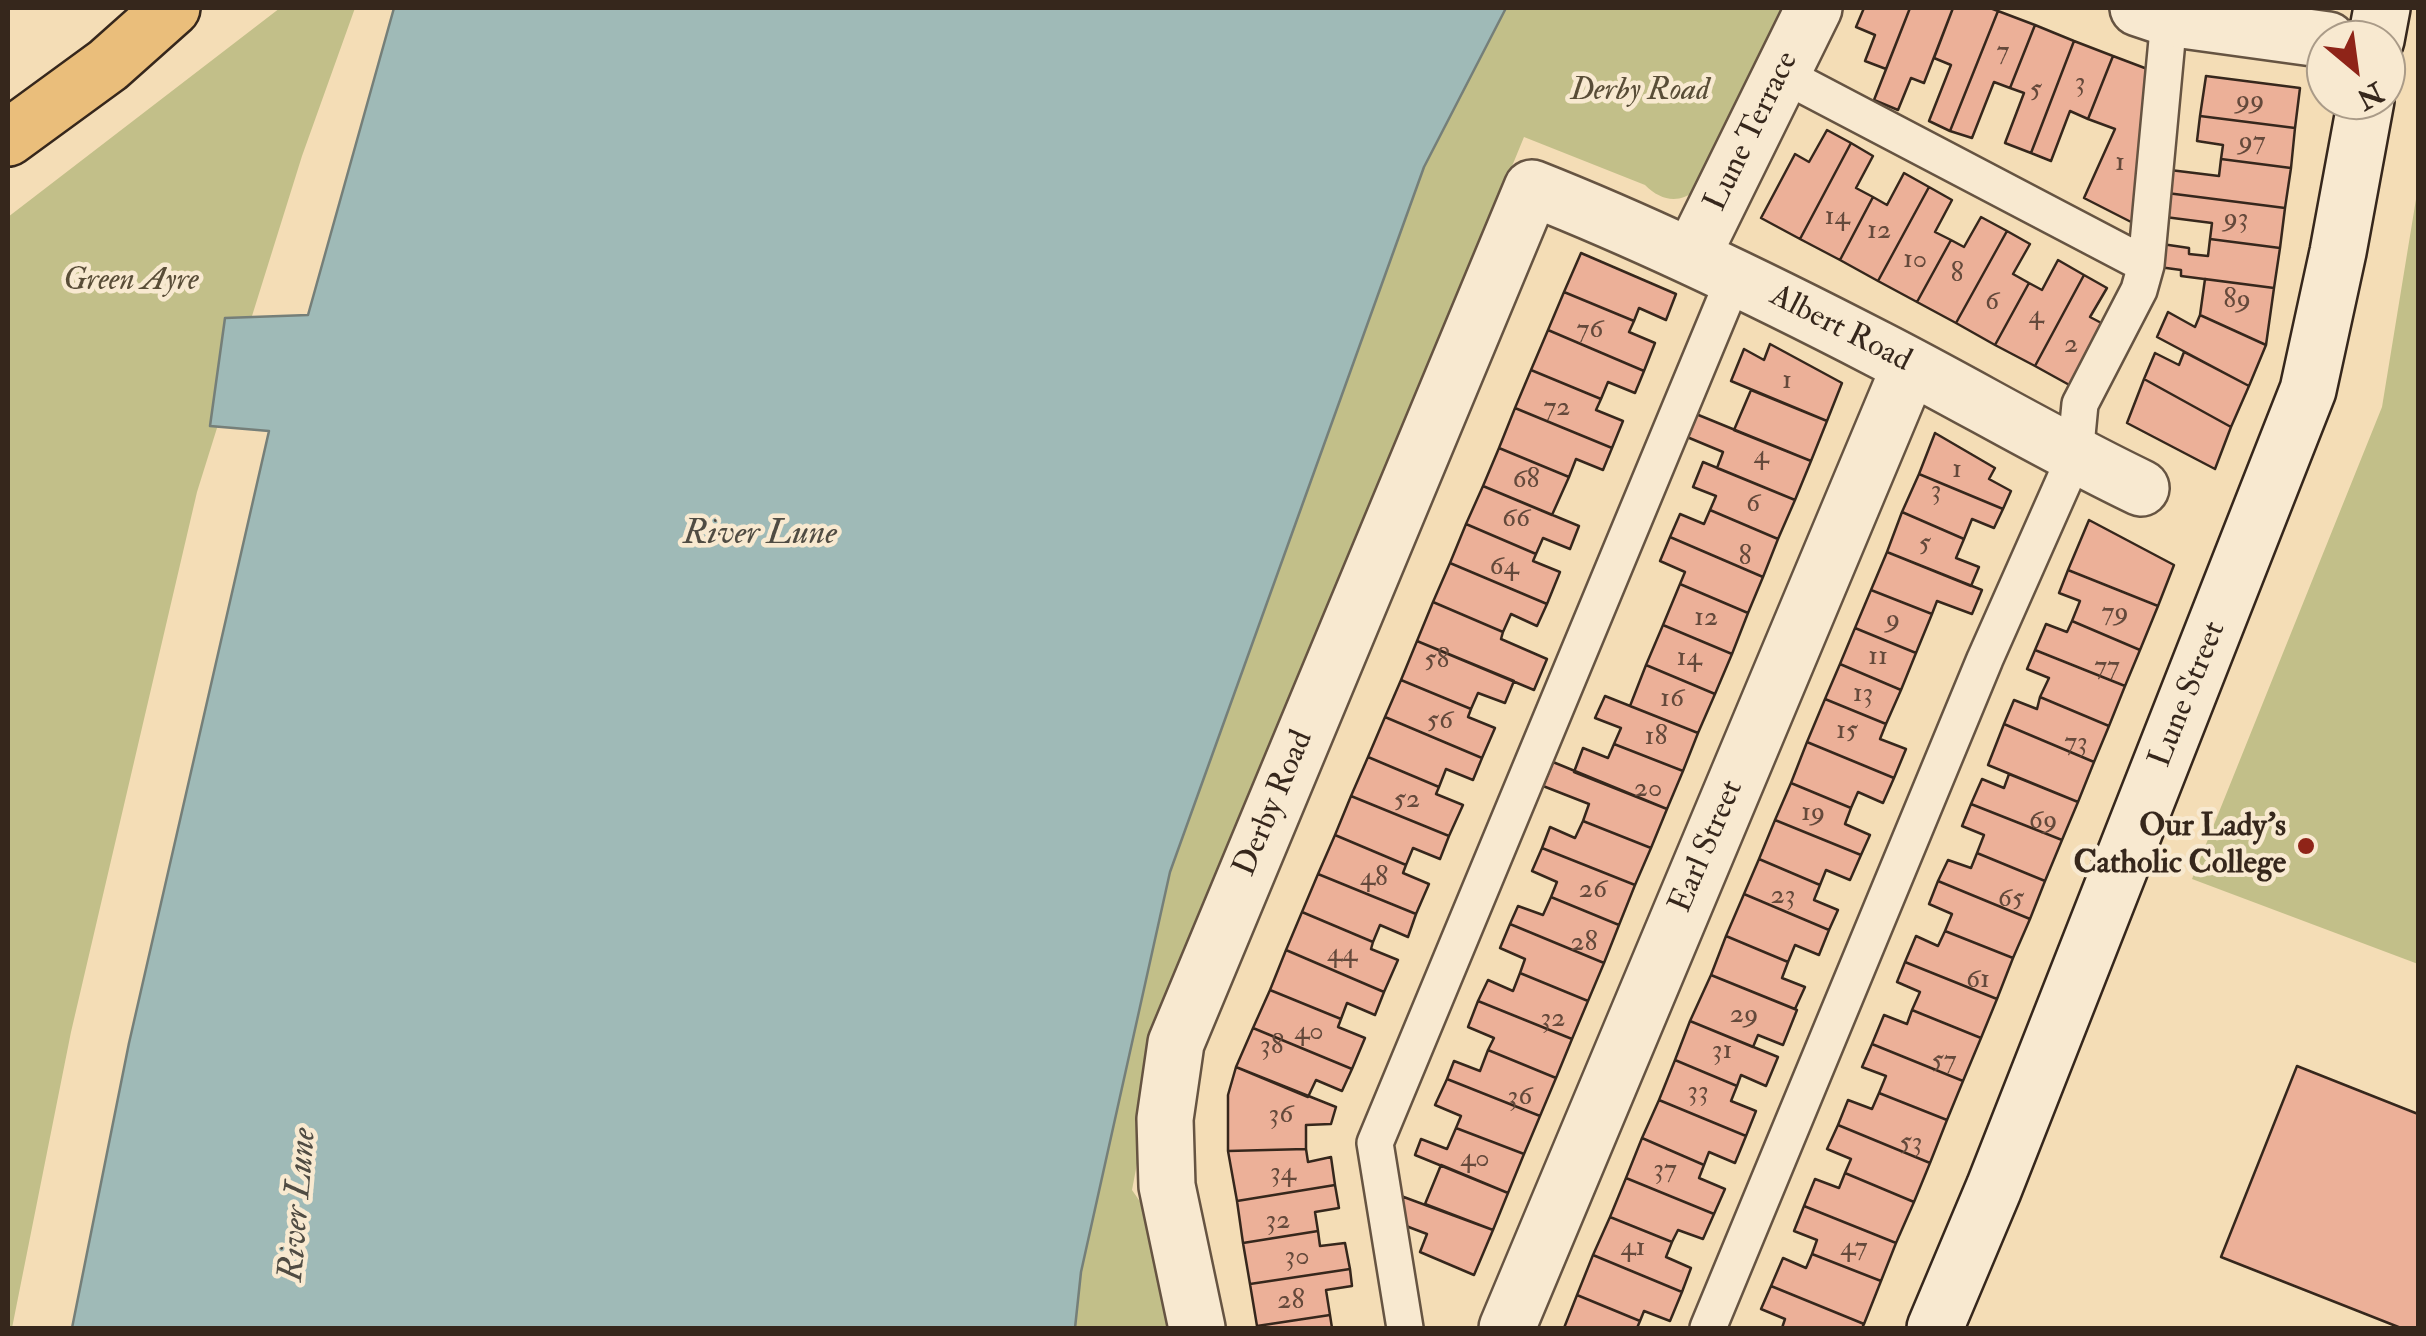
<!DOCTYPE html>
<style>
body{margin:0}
#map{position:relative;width:2426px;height:1336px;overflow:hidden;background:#f4ddb6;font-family:"IM FELL Double Pica",serif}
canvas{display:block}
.frame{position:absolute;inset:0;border:10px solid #36271c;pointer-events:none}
.north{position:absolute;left:2306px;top:20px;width:100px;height:100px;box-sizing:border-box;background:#f8e9d0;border:2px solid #aa9b88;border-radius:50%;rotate:151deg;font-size:28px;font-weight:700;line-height:40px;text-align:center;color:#36271c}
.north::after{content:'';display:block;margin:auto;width:35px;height:45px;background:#8f2418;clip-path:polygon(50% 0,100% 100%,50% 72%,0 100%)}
</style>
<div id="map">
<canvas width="2426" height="1336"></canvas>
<div class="frame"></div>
<div class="north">N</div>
</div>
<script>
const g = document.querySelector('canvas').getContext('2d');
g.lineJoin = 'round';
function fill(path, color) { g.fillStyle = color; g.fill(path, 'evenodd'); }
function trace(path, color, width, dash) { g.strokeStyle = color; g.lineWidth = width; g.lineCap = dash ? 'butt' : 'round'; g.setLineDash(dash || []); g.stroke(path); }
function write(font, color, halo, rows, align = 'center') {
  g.font = font + ' "IM FELL Double Pica",serif'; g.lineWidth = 9; g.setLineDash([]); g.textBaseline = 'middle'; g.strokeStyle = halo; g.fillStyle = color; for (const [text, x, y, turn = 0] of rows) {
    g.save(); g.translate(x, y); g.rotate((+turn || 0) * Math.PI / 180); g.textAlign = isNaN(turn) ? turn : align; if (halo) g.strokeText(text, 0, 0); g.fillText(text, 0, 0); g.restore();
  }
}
fill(new Path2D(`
 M280,8H355L302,156L197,492L71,1032L12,1328H8V217Z
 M1506,8H1791L1696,190C1679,204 1661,201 1645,185L1524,137L1307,666L1156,1063L1132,1190L1152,1219L1179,1328H1075L1081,1272L1170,872L1424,167Z
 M2418,187V964L2192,879L2382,407Z`), '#c2bf89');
const water = new Path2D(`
 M394,8H1506L1424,167L1170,872L1081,1272L1075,1328H72L129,1043L269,431L210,426L225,318L308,315Z`);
fill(water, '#9fbab7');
trace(water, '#757f79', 2.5);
const building = new Path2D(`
 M1864,8H1910L1886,69L1865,61L1875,35L1856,27Z
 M1910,8H1953L1924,83L1911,78L1898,110L1874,100Z
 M1953,8H1990L1998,11L1950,131L1929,121L1951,65L1934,58Z
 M1998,11L2035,25L2010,88L1994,82L1972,138L1950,131Z
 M2035,25L2074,41L2031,153L2005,143L2024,93L2010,88Z
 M2074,41L2113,56L2088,119L2070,111L2051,161L2031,153Z
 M2113,56L2150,70L2135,224L2084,198L2115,129L2088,119Z
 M2206,76L2300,88L2295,128L2200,116Z
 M2200,116L2295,128L2291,168L2221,159L2223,145L2197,141Z
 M1827,130L1851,143L1800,239L1761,218L1795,154L1809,162Z
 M1851,143L1873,156L1856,188L1873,197L1840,260L1800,239Z
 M2221,159L2291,168L2285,208L2167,193L2170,170L2219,176Z
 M1904,173L1929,187L1878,281L1840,260L1873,197L1887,205Z
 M1929,187L1952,200L1935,232L1951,240L1917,302L1878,281Z
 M2167,193L2285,208L2280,248L2210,239L2212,223L2165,217Z
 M1981,217L2007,231L1956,323L1917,302L1951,240L1964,247Z
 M2007,231L2030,244L2013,274L2029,283L1995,345L1956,323Z
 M2210,239L2280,248L2274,288L2181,276V270L2159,267L2162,244L2189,248V254L2208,256Z
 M1581,253L1676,294L1666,320L1639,308L1634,321L1564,292Z
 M2058,260L2084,275L2035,366L1995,345L2029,283L2042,290Z
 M2084,275L2107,288L2090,317L2107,326L2073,387L2035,366Z
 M2205,279L2274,288L2266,345L2200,315Z
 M1564,292L1634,321L1629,332L1655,343L1644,371L1548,330Z
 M2168,312L2195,327L2200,315L2266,345L2249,386L2157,337Z
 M1548,330L1644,371L1635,393L1608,382L1601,399L1531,370Z
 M1770,344L1842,383L1827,421L1731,381L1744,349L1764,360Z
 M2184,352L2249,386L2231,427L2144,379L2155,353L2179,365Z
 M1531,370L1601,399L1596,410L1623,421L1612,448L1515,408Z
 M2144,379L2231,427L2215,469L2127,423Z
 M1751,390L1827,421L1811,461L1734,430Z
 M1515,408L1612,448L1603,470L1576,459L1569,477L1499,448Z
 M1696,414L1811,461L1795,500L1717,468L1723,452L1687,437Z
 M1935,433L1995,468L1989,479L2011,491L2003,509L1919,474Z
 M1499,448L1569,477L1552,515L1483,486Z
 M1703,462L1795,500L1778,539L1710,510L1716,496L1693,487Z
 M1919,474L2003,509L1994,528L1972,519L1964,539L1902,512Z
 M1483,486L1579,526L1570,549L1543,538L1536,554L1466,524Z
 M1710,510L1778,539L1763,577L1670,537L1680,514L1704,524Z
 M1902,512L1964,539L1956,558L1979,567L1971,586L1887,552Z
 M2089,520L2174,565L2158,606L2068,570Z
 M1466,524L1536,554L1533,561L1560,572L1547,604L1450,563Z
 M1670,537L1763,577L1748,613L1680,584L1685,572L1660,561Z
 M1887,552L1982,590L1972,614L1937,601L1932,614L1871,590Z
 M1450,563L1547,604L1537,626L1511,614L1503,632L1433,602Z
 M2068,570L2158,606L2140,650L2072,621L2080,601L2059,593Z
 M1680,584L1748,613L1732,654L1663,625Z
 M1871,590L1932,614L1916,653L1855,628Z
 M1433,602L1503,632L1501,639L1547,659L1534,690L1417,641Z
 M2072,621L2140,650L2125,686L2035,650L2046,624L2067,632Z
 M1663,625L1732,654L1715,694L1646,665Z
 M1855,628L1916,653L1901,690L1840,664Z
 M1417,641L1514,681L1505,703L1478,693L1471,709L1401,680Z
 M2035,650L2125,686L2109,726L2040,697L2049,678L2027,669Z
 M1840,664L1901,690L1886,724L1825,699Z
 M1646,665L1715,694L1698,733L1630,706Z
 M1401,680L1471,709L1468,717L1495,728L1482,758L1385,717Z
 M1605,696L1698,733L1683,771L1614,744L1621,728L1595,718Z
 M2040,697L2109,726L2094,762L2004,724L2014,700L2037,709Z
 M1825,699L1886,724L1880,739L1906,749L1894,778L1807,742Z
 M1385,717L1482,758L1473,780L1446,769L1439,787L1368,757Z
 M2004,724L2094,762L2078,802L1988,765Z
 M1807,742L1894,778L1883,803L1858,792L1851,808L1791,783Z
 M1614,744L1683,771L1667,809L1574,772L1583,748L1608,758Z
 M1368,757L1439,787L1436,794L1463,805L1449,836L1351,796Z
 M1553,762L1667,809L1651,848L1583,821L1589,804L1543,786Z
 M2009,774L2078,802L2062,840L1971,804L1982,779L2004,788Z
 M1791,783L1851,808L1845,824L1870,835L1861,855L1775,820Z
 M1351,796L1449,836L1440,859L1413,848L1406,865L1335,835Z
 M1971,804L2062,840L2045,881L1977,853L1984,835L1962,826Z
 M1775,820L1861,855L1850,880L1826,870L1820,885L1759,859Z
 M1583,821L1651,848L1635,885L1542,848L1550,827L1575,838Z
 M1335,835L1406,865L1403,873L1429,884L1416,914L1318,874Z
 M1542,848L1635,885L1619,925L1551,897L1557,882L1532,871Z
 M1977,853L2045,881L2030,919L1938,881L1948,860L1971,868Z
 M1759,859L1820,885L1814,900L1838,910L1829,930L1744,894Z
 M1318,874L1416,914L1408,937L1380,925L1373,942L1302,912Z
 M1938,881L2030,919L2013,958L1945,931L1952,914L1929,904Z
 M1744,894L1829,930L1819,955L1795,945L1788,962L1726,936Z
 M1551,897L1619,925L1604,963L1510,924L1518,906L1543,915Z
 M1302,912L1373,942L1371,949L1398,960L1384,992L1286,950Z
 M1510,924L1604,963L1588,1001L1520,973L1525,959L1500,948Z
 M1945,931L2013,958L1997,999L1905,962L1916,936L1938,946Z
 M1726,936L1788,962L1782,978L1805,987L1795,1009L1711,975Z
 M1286,950L1384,992L1375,1015L1347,1003L1341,1019L1270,990Z
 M1905,962L1997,999L1981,1038L1912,1010L1920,992L1897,982Z
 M1520,973L1588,1001L1572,1039L1478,1001L1488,980L1513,991Z
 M1711,975L1797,1010L1783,1045L1758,1035L1753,1047L1690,1021Z
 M1270,990L1341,1019L1338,1027L1365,1038L1352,1069L1253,1028Z
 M1478,1001L1572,1039L1556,1078L1488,1050L1494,1038L1468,1027Z
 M1912,1010L1981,1038L1963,1081L1872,1044L1884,1015L1907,1024Z
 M1690,1021L1778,1057L1766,1086L1741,1075L1737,1086L1675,1060Z
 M1253,1028L1352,1069L1342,1091L1316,1080L1308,1097L1236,1067Z
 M1872,1044L1963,1081L1947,1120L1879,1093L1886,1076L1862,1067Z
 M1488,1050L1556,1078L1540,1116L1447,1079L1454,1061L1480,1071Z
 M1675,1060L1737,1086L1731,1101L1756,1111L1746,1136L1659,1100Z
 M2297,1066L2418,1114V1328H2401L2221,1257Z
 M1236,1067L1336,1107L1331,1124L1306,1125V1149L1228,1151V1095Z
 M1447,1079L1540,1116L1524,1154L1456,1128L1461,1116L1435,1105Z
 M1879,1093L1947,1120L1930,1163L1838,1125L1848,1100L1872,1109Z
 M1659,1100L1746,1136L1735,1163L1709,1152L1704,1165L1642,1138Z
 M1838,1125L1930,1163L1914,1202L1845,1173L1851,1159L1827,1149Z
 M1456,1128L1524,1154L1508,1193L1415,1155L1421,1139L1447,1149Z
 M1642,1138L1704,1165L1699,1178L1725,1189L1714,1214L1626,1178Z
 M1306,1149L1308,1162L1331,1157L1335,1185L1237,1201L1228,1151Z
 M1441,1165L1508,1193L1493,1230L1425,1204Z
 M1845,1173L1914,1202L1896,1243L1804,1206L1815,1179L1839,1188Z
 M1626,1178L1714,1214L1703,1239L1678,1230L1672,1242L1610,1217Z
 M1335,1185L1339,1208L1315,1212L1318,1231L1243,1243L1237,1201Z
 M1401,1196L1493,1230L1474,1275L1420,1252L1427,1234L1406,1226Z
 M1804,1206L1896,1243L1881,1281L1812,1254L1817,1240L1794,1231Z
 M1610,1217L1672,1242L1666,1257L1691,1268L1682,1292L1593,1255Z
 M1318,1231L1320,1246L1345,1243L1350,1269L1250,1284L1243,1243Z
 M1812,1254L1881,1281L1864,1324L1771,1286L1783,1258L1806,1268Z
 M1593,1255L1682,1292L1670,1321L1644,1311L1640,1321L1577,1295Z
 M1350,1269L1352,1286L1326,1290L1330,1315L1257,1326L1250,1284Z
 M1771,1286L1864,1324L1862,1328H1782L1785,1319L1761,1309Z
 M1577,1295L1640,1321L1637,1328H1564Z
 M1330,1315L1332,1328H1257V1326Z`);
fill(building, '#ecb098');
trace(building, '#36271c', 2.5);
const lane = new Path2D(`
 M1782,74L2146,265
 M1405,1328L1375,1143L1735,276
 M1708,1328L1985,659L2075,456L2080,404L2139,290L2146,265L2170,8`);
const street = new Path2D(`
 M2138,8L2168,18L2328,40
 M1692,256L1814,8
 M1197,1328L1167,1186L1165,1119L1176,1043L1532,188C1651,235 1764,290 1878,349C1966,394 2051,445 2141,488
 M1507,1328L1910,366`);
const secondary = new Path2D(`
 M2376,40L2382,8
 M1935,1328L1994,1188L2308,390L2338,252L2366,100`);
const primary = new Path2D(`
 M8,138L108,65L172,8`);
trace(lane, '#665442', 40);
trace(street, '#665442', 60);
trace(secondary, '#36271c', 60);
trace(primary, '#36271c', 60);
trace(lane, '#f8e9d0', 35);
trace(street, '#f8e9d0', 55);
trace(secondary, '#f8e9d0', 55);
trace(primary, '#eabe7b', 55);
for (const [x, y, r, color] of [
 [2306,846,10,"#8f2418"]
]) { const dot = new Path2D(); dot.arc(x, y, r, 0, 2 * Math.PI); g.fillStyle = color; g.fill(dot); trace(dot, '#f8e9d0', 4); }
write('28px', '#64493b', null, [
 ["7",2003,53],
 ["3",2080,84],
 ["5",2036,91],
 ["99",2250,102],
 ["97",2252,143],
 ["1",2120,164],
 ["14",1837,218],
 ["93",2236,220],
 ["12",1879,232],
 ["10",1915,261],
 ["8",1957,275],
 ["89",2237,301],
 ["6",1992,303],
 ["4",2036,317],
 ["76",1590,331],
 ["2",2071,346],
 ["1",1787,382],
 ["72",1557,409],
 ["4",1761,457],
 ["1",1957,471],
 ["68",1526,481],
 ["3",1936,492],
 ["6",1753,505],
 ["66",1516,520],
 ["5",1925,545],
 ["8",1745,558],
 ["64",1504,568],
 ["79",2115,614],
 ["12",1706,619],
 ["9",1893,621],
 ["11",1878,658],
 ["14",1689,659],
 ["58",1437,661],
 ["77",2107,668],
 ["13",1863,695],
 ["16",1672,700],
 ["56",1440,722],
 ["15",1847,732],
 ["18",1656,738],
 ["73",2076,744],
 ["20",1648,790],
 ["52",1407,801],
 ["19",1813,814],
 ["69",2043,822],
 ["48",1374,879],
 ["26",1593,891],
 ["23",1783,897],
 ["65",2011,900],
 ["28",1584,944],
 ["44",1342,955],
 ["61",1978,981],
 ["29",1744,1016],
 ["32",1553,1020],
 ["40",1309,1033],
 ["38",1272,1047],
 ["31",1722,1052],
 ["57",1944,1062],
 ["33",1698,1093],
 ["36",1520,1098],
 ["36",1281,1116],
 ["53",1911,1144],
 ["40",1475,1160],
 ["37",1665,1171],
 ["34",1283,1174],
 ["32",1278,1222],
 ["41",1633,1249],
 ["47",1854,1249],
 ["30",1297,1258],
 ["28",1291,1302]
]);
write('italic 32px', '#594d37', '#f8e9d0', [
 ["Derby Road",1640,92],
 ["Green Ayre",131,282]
]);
write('32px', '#36271c', '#f8e9d0', [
 ["Lune Terrace",1753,132,-64],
 ["Albert Road",1840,330,27],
 ["Lune Street",2189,695,-68],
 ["Derby Road",1275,804,-67],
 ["Earl Street",1708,847,-67]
]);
write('bold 32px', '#36271c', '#f8e9d0', [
 ["Our Lady's",2286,828],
 ["Catholic College",2286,865]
], 'right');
write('italic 35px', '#504c43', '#f8e9d0', [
 ["River Lune",760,535],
 ["River Lune",300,1205,-85]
]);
</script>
